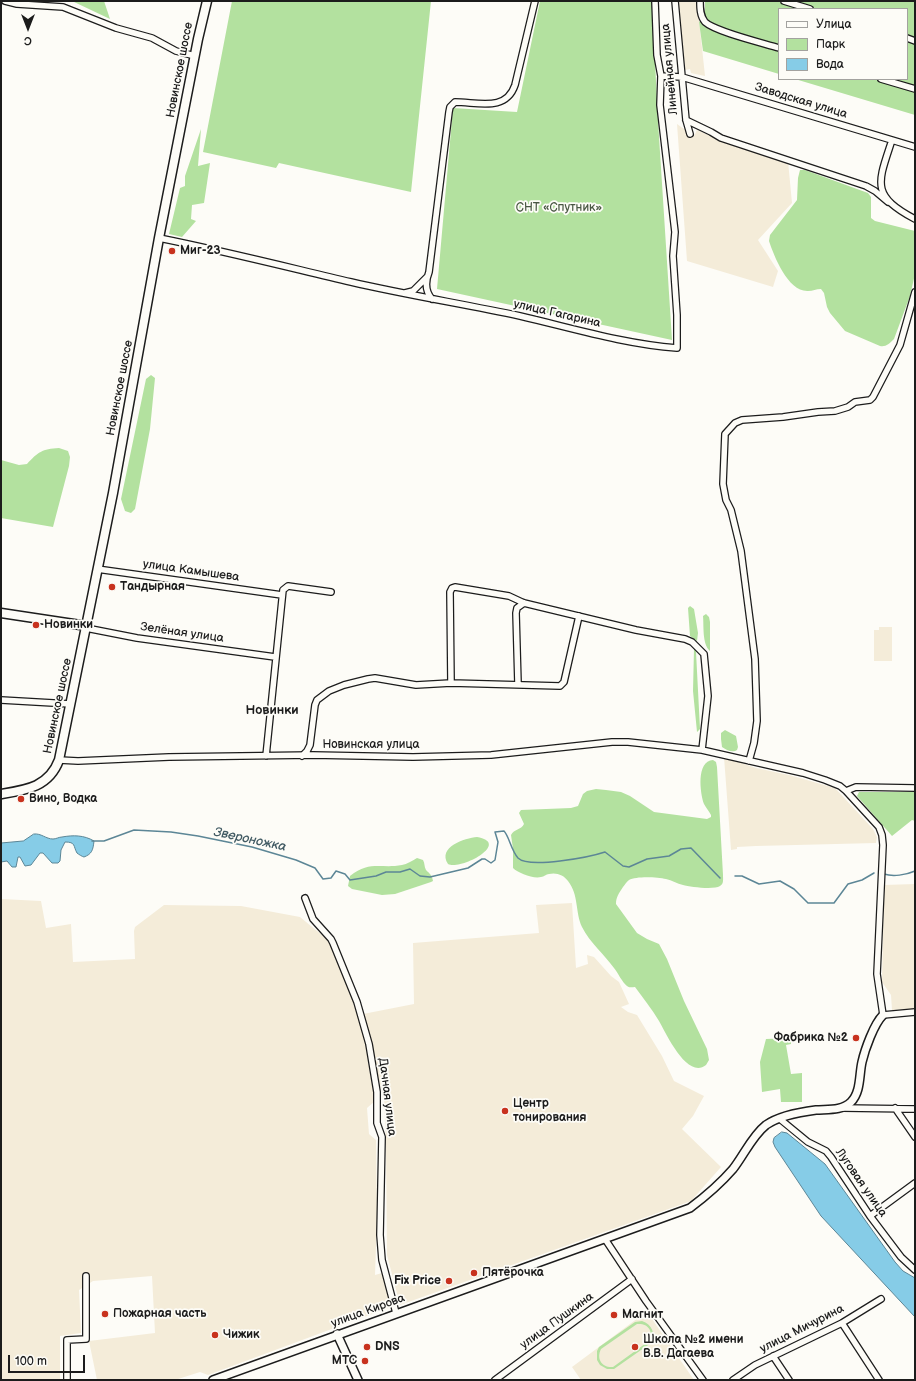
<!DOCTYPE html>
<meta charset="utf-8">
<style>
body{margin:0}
#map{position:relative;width:916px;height:1381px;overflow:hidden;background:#fdfcf7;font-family:"Balsamiq Sans",sans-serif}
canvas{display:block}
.frame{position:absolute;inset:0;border:2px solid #1c1c1c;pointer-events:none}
.legend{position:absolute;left:778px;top:8px;width:130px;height:72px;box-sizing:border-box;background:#fdfcf7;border:1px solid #a3a29f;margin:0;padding:5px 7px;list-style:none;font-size:12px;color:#1c1c1c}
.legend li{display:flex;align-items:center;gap:8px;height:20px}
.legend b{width:20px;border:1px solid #a3a29f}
.north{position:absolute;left:8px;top:8px;width:40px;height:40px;-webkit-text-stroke:3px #fdfcf7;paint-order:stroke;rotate:180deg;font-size:11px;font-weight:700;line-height:16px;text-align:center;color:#1c1c1c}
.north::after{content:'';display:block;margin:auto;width:14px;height:18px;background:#1c1c1c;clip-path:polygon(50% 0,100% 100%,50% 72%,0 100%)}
.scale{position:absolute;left:8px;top:1355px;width:77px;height:18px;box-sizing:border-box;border:2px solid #1c1c1c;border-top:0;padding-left:5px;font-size:12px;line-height:14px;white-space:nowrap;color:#1c1c1c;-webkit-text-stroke:3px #fdfcf7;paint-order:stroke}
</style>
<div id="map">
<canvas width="916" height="1381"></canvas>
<div class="frame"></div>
<ul class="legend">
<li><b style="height:5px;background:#fdfcf7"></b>Улица</li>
<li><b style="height:11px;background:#b3e19f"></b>Парк</li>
<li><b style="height:11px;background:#86cce7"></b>Вода</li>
</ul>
<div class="north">С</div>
<div class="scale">100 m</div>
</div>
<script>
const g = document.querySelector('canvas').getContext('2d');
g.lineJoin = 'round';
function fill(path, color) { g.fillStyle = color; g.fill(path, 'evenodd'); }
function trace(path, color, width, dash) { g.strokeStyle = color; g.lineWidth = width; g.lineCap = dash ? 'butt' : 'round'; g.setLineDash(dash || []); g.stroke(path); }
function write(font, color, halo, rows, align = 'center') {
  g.font = font + ' "Balsamiq Sans",sans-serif'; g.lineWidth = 3.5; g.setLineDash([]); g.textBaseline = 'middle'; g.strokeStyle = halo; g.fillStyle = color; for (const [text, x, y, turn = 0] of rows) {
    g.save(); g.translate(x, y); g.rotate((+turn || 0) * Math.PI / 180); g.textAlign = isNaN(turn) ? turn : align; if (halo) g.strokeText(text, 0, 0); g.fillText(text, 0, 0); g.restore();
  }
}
fill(new Path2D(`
 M678,1H697L705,76L691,73L690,69L685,70Z
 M677,124L694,136L697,130L713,137L788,161L792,203L758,240L778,271L773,287L687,261Z
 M879,627H892V661H874V630H879Z
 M724,757L756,768L789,775L835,788L873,829L877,837L876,843L756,846L737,847V849L731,850Z
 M915,884V1009L892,1010L891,995L882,982L884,885Z
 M1,899L41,901L46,928L71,924L73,962L135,959L134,931L135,927L164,905L241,906L300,917L328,940L340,966L354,1004L368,1052L367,1055L375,1101L367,1108L369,1134L376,1140L377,1217L375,1275L382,1273L391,1307L208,1375L200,1372L175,1380H97L89,1341L155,1333L152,1276L93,1281L79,1290L81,1333L60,1336V1380H1Z
 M572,903L576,968L588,964L587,955L594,957L611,976L619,982L629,1004L621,1007L628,1012L637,1015L662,1056L674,1081L704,1096L693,1116L682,1129L721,1167L691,1201L400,1305L387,1255L386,1142L384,1100L363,1014L414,1004L413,943L539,933L536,905Z
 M638,1318L652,1319L694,1380H581L572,1367Z`), '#f4ecd9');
fill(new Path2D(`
 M72,1H104L110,19Z
 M232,1H431L411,192L279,163L276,168L203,152Z
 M540,1H652L658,121L672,340L437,289L453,108L517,112Z
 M705,1H915V115L795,79H907V9H779V74L703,51L699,22L705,17Z
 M201,129L198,166L210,163L204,203L192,205L191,219L196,221L182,237L169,234L180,188L185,186V176Z
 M800,170H805L868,193L871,197V218L875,221L915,231V274L910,296L894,339C889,344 886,347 880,346L845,331L830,313L827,307L824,293L821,289C816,289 813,291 808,291C788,292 774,256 769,241L770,235L797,200L798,178Z
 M151,375L155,378L150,429L135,509L131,513L125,511L121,499L146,379Z
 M59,448L68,451L70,457L69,466L53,527L1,518V460L19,465L27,464C38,452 42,449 59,448Z
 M690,606L694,609L698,633L697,641L690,636L688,608Z
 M706,614L709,617L710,622V651C702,644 704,626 703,616Z
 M694,649H695L696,652L700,729L697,732L693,691Z
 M725,730L736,736L738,747L737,750C733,753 726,750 722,747L721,739V733Z
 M713,760L716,762L717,767L723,875C723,879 724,884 720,886C714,890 690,887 683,885C677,884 672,880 666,879C657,877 636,876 629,880C626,882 625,885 623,887C619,893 616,897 616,904L637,933L647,939L659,944L667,959L684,1001L707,1049L709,1060L706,1065C687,1080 666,1033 659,1021C652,1009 643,998 635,987C632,987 629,988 627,986C622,982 618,973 614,968C604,954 590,943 582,927C575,912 579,895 568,881C564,875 556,872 549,874C546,874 544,877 541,877C533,879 518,873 513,868V849L511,835C514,829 521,830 524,824L519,813L521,810L571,808L578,806L583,794L587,791L596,789L606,790L621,792L630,796L654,812L707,819L711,817V815C709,811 706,808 704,804C700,793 696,761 713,760Z
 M859,792H915V821L912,820L892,836L857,796Z
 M477,837C512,843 460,871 448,864C437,847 465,838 477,837Z
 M417,858L423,860C425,863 424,867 426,870C430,874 432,875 433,881L431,882L395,894L382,895L352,889L348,886L350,876C370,860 381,869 402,865C407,864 412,861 417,858Z
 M791,1038V1044L786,1045L791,1074L802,1073V1102H781L780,1089L762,1092L760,1062L766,1039Z
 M642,1321C652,1324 656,1334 651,1343L614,1369H607L600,1365L597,1360V1351L599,1347L635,1322ZM637,1324C648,1323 654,1331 649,1341L613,1367C602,1368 596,1359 601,1349Z`), '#b3e19f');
const water = new Path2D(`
 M34,834C41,833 46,839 53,839C56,839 59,837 62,837C73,835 84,835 94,841C93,850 92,854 84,857C83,857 78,854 77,853C73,846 76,842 65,842L61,850L60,861L58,863H52L43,853H40L31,865L25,866L20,857H18L16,867H12L7,861L1,862V843L23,841Z
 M782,1132L787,1133L825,1164L895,1262L903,1271L915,1278V1317L821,1216L775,1147L773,1142L774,1138Z`);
fill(water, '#86cce7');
trace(water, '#5c8696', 1);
trace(new Path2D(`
 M92,841H104L134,830L171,832L198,836L252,847L296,860L315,868L323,879L331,878L336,871L345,874L350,880L376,876L386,872H400L410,869L420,876L430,877L468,868L482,859H485L491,863L495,860L498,842L495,832L504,831C509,836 511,850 518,858C529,869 590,857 605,852L623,866L629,867L647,859L669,856L681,849L691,848L720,878
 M884,874C893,877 906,875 915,871
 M735,876H742L759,884L780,881L794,889L808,903H834L848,884L862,880L874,873`), '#5c8696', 1.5);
const minor = new Path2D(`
 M5,1L17,4L63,7L116,28L152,38L176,51L195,56
 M675,1L686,120L690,134
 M700,1C700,8 700,16 705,22C716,32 763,43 779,48
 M784,1L810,9
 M907,38L915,41
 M661,76L682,77L915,147
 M881,79L915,89
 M686,120L711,132L721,138L866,186L875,191L888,202
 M892,140C878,183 870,195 915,219
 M159,238C224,251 287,267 351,282C407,295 464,304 520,316C572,328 624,344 677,348V315L673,256L675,232L660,105L661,76L657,55L655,1
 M405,293L413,291L427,277
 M432,299C425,291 425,282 429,272L449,112L450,107L455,102C478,102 506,112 515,85L535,1
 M97,569L282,595
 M86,628L137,638L275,657
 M451,683L450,592L452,588L455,587L509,596L524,603L636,630L685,639L692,642L704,654L708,696L702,750
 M518,684L516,613L517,608L524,603
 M1,700L71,704
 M266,756L283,590L288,586L331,592
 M302,756L307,751L310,745L315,705L317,700L329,691L344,685L368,679L375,678L416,685L451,683L560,686L564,682L579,616
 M59,760L78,761L169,757L313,755L413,757L491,755L612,742H628L702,750L803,773L825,780L840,786L846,791L879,827L882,835L883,845L877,974L883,1015L915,1012
 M749,761L754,743L757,721L755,659L741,551L731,510L726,500L723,484L725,434L735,423L742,420L783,417L818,412L835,411L848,407L855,402L870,400L873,397L900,345L915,292
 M846,791L856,787L915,788
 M305,898L313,919L331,939L333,943L357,1002L369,1044L377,1092V1123L382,1137L380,1235L382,1260L396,1313
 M843,1108L915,1109
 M895,1108L915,1137
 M780,1119L808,1142L826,1151L831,1157L870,1216L901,1257L915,1270
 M870,1216L915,1183
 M605,1239L646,1301L703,1380
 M842,1323L879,1380
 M773,1356L789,1380
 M67,1380V1340L86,1339V1276
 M495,1380L632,1279
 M733,1380L755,1365L842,1323L881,1299`);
const tertiary = new Path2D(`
 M337,1334L358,1380
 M213,1380L690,1208C706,1196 720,1184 733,1169C744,1155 752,1136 766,1125C779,1116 800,1112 816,1110C827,1109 842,1111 851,1102C861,1092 859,1075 862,1062C865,1049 874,1024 883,1015`);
const secondary = new Path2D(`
 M1,613L87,626
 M1,794C26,790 49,787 59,760L113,493L159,238L198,39L207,1`);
trace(minor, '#1c1c1c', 8);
trace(tertiary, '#1c1c1c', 10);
trace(secondary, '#1c1c1c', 11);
trace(minor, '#fdfcf7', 5.5);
trace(tertiary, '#fdfcf7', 7);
trace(secondary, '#fdfcf7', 8);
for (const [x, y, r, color] of [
 [172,251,4,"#c8321e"],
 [112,587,4,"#c8321e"],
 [36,625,4,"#c8321e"],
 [21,799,4,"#c8321e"],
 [856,1038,4,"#c8321e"],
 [505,1111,4,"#c8321e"],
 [474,1273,4,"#c8321e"],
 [449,1281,4,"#c8321e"],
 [105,1314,4,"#c8321e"],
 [614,1315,4,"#c8321e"],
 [215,1335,4,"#c8321e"],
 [367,1347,4,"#c8321e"],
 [635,1347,4,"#c8321e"],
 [365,1361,4,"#c8321e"]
]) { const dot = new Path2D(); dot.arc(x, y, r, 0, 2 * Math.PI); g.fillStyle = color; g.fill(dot); trace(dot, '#fdfcf7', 1.5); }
write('12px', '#1c1c1c', '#fdfcf7', [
 ["Линейная улица",670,69,-95],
 ["Новинское шоссе",180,70,-79],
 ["Заводская улица",801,101,17],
 ["улица Гагарина",557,314,13],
 ["Новинское шоссе",120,388,-79],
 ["улица Камышева",191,571,8],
 ["Зелёная улица",182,633,8],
 ["Новинское шоссе",58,706,-78],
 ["Новинская улица",371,745],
 ["Дачная улица",387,1097,83],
 ["Луговая улица",861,1183,55],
 ["улица Кирова",368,1311,-20],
 ["улица Пушкина",557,1321,-36],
 ["улица Мичурина",802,1329,-27]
]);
write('12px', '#495743', '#fdfcf7', [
 ["СНТ «Спутник»",559,208]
]);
write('bold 12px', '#1c1c1c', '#fdfcf7', [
 ["Миг-23",180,251],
 ["Тандырная",120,587],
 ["Новинки",44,625],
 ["Вино, Водка",29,799],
 ["Фабрика №2",848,1038,"right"],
 ["Центр",513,1104],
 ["тонирования",513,1118],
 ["Пятёрочка",482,1273],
 ["Fix Price",441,1281,"right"],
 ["Пожарная часть",113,1314],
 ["Магнит",622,1315],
 ["Чижик",223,1335],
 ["Школа №2 имени",643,1340],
 ["В.В. Дагаева",643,1354],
 ["DNS",375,1347],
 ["МТС",357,1361,"right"]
], 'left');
write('bold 13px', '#1c1c1c', '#fdfcf7', [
 ["Новинки",272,711]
]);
write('italic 13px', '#415a63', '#fdfcf7', [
 ["Звероножка",250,840,12]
]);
</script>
